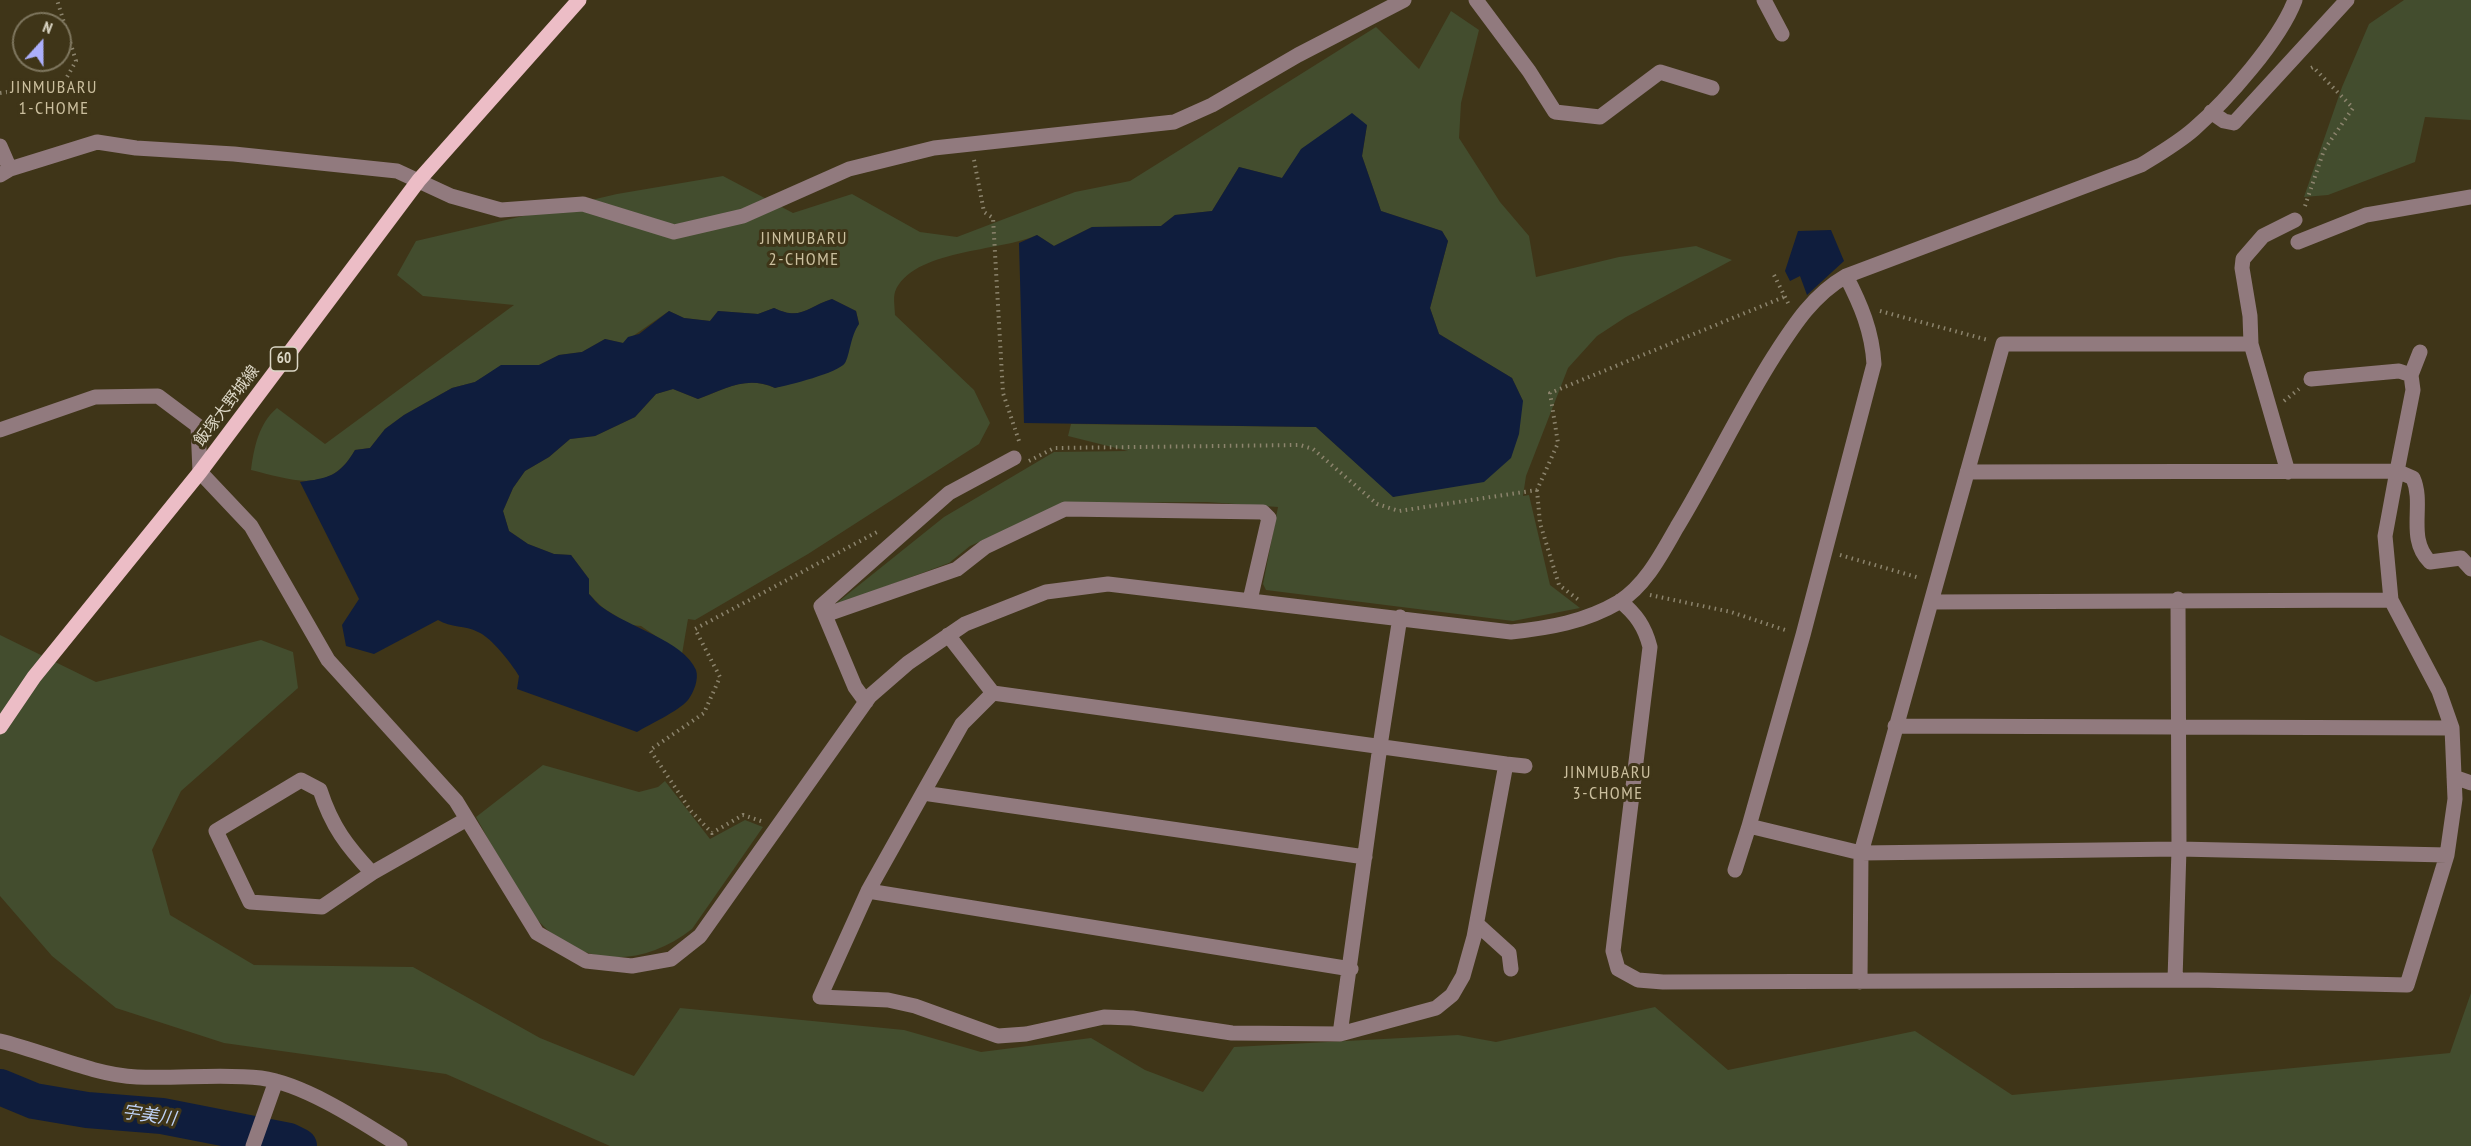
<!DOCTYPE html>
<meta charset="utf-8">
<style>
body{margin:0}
#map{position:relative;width:2471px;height:1146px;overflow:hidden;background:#3f3518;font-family:"PT Sans Narrow",sans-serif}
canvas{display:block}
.north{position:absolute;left:12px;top:12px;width:60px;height:60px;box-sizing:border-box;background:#3f3518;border:2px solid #7e765e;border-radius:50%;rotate:21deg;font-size:16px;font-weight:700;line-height:24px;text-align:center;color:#dcd7c6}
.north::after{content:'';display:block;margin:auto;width:21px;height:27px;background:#acaffb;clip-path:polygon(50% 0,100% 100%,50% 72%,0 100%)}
</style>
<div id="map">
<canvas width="2471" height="1146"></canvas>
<div class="north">N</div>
</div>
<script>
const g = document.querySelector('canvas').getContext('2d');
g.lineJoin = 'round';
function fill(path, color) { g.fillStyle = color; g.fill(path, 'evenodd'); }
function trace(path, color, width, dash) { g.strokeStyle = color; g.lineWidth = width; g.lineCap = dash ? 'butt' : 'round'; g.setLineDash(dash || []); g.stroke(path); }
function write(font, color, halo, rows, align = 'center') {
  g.font = font + ' "PT Sans Narrow","Noto Sans JP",sans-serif'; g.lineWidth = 6; g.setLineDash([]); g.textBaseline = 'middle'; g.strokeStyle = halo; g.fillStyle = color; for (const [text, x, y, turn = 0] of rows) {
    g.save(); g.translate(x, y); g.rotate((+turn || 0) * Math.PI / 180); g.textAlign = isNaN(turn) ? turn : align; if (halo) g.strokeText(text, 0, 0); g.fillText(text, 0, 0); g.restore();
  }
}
fill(new Path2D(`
 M2404,0H2471V120L2425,117L2415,162L2328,195L2304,197L2342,87L2369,24Z
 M1451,11L1479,30L1461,103L1459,138L1500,202L1529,236L1536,277L1619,257L1696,246L1732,260L1626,317L1597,336L1568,368L1526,476L1523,496L1529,495L1550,585L1580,608L1513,621L1266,590L1263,584L1278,507L1207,502L1066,503L970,546L949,563L833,606L944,517L1054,452L1128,451L1068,436L1071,424L1316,427L1394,497L1523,401L1512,378L1439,334L1430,308L1448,241L1442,231L1381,211L1362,156L1367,125L1302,149L1282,178L1239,167L1212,211L1175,215L1161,226L1092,227L1054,246L1037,235C1000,252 912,249 895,292C893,298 895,309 895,315L974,390L990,423L979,444L808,554L695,620L688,619L682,654L641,626L631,625L603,608L589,594V579L571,555L554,554L528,544L509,531L503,511L513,488L525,471L549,457L570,439L595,436L635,417L656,394L673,389L698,399C726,389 745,375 775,388L808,377L848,353L851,336L859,323L856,311L832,299C807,307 801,321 774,308L758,314L718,311L710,321L684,318L669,311L623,343L605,339L582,352L559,355L539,365L501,366L475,382L452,388L404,415L385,429L370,448L355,450C330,495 292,480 251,470C254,447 259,423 277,408L325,444L514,305L423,296L397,275L416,241L617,194L723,176L793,213L852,194L920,232L957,237L1075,192L1130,181L1376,27L1419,69Z
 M0,635L96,682L261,640L293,652L298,688L181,791L152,850L170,915L254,965L413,967L540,1038L634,1076L680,1008L904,1030L981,1052L1091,1038L1145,1070L1203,1092L1234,1047L1458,1035L1496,1042L1655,1007L1728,1070L1915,1031L2012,1095L2450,1053L2471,993V1146H610L446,1074L224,1043L116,1008L52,956L0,896Z
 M543,765L639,792L658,787L665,781L710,839L745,820L763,827L692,929C641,969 578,968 534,916C514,893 492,845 476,817Z`), '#434d2e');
fill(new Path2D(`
 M1352,113L1367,125L1362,156L1381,211L1442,231L1448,241L1430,308L1439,334L1512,378L1523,401L1519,434L1511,458L1484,482L1393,497L1316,427L1024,423L1019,243L1037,235L1054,246L1092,227L1161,226L1175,215L1212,211L1239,167L1282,178L1301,149Z
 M1831,230L1844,261L1807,295L1800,276L1790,281L1785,271L1798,231Z
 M832,299L856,311L859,324C850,337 850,355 845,363C838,373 789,385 775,388C747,375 725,389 698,399L673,389L656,394L635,417L595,436L570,439L549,457L525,471L513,488L503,511L509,531L528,544L554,554L571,555L589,579V594C593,598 597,604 602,607C626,626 684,641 696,670C699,679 694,692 688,700C679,711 650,724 637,732L517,689L519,676C511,663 492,638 478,632C465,625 451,628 438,620L374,654L346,646L342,625L359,599L300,482C328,478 339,477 355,450L370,448L385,429L404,415L452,388L475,382L501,365H539L559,355L582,352L605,339L623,343L628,337L639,334L669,311L684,318L710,321L718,311L758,314L774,308C801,321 807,307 832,299Z`), '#0f1d3d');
trace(new Path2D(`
 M0,1087L34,1101L87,1110L162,1116L289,1141L299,1146`), '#0f1d3d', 36);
trace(new Path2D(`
 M0,93L63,84L76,61L57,0
 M974,160L984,212L993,218L1003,393L1019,441
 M2305,206L2324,150L2353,108L2313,67L2309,69
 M1774,275L1790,307
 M1880,311L1988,340
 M2284,401L2299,389
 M1029,461L1054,448L1300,445L1313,449L1377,504L1399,511L1537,490L1558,443L1550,393L1784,297
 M1537,490L1540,523L1559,585L1580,601
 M1840,555L1920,578
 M1650,595L1731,612L1788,631
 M761,821L743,815L712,833L691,811L650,750L704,713L720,677L695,629L877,532`), '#8c846d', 4, [1.5, 4.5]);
trace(new Path2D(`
 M1476,0L1529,71L1555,112L1600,117L1660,72L1712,88
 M1764,0L1782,34
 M2211,112L2224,121L2234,123L2347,0
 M0,146L10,169
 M0,175L10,169L97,142L136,148L234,154L397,171L451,196L501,210L583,204L674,232L743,216L849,169L934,148L1174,122L1212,105L1298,55L1404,0
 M2298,242L2366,215L2471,197
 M1846,276C1861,305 1872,331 1874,364L1803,635L1749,826L1861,853L2179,849L2447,855
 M2420,352L2411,375L2413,390L2397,471L2413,478C2425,505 2406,538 2430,562L2461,558L2471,569
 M2311,379L2399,371L2411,375
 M0,430L95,397L158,396L198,426L200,472L251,526L328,660L456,801L537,933L586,961L632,966L671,959L700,936L870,696L908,663L965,624L1046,592L1108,584L1511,632C1549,628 1585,622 1619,602C1646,585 1662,553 1677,527C1711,471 1739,411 1774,356C1794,325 1813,295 1846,276L2141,165C2159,154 2178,143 2194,129C2227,100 2280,40 2295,0
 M2288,472L2251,344L2250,316L2242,268L2243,259L2263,236L2295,220
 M1620,601C1636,614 1645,627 1650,647L1613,951L1618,969L1638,980L1663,982L2198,980L2407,985L2447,855L2455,799L2452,728L2439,691L2391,600L2385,536L2397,471L1967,472
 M1933,602L2391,600
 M825,615L957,569L985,547L1065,509L1263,512L1269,518L1250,600
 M948,635L993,693L1506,764L1474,937L1463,976L1452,995L1436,1008L1340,1034L1232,1033L1132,1018L1104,1017L1026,1034L998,1036L915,1006L888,1000L820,997L868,891L923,793L962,724L993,693
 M866,702L855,687L821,606L949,493L1014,458
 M1895,726L2452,728
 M1506,764L1525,766
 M2454,777L2471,783
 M301,780L320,790C332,827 347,846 372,873L322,907L250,902L216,831Z
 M923,793L1365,857
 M1735,870L1749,826
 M372,873L467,819
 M868,891L1351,969
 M1477,924L1509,953L1511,969
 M2175,980L2179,849L2178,599
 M1860,982L1861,853L2003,344H2251
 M1340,1034L1380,746L1400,617
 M0,1041C43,1051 93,1075 137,1077C178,1079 220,1073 261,1078C305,1084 362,1122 400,1146
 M253,1146L276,1081`), '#917a7e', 15);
trace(new Path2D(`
 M0,727L34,677L200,472L419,180L579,0`), '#ecbdc6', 15);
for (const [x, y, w] of [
 [284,359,27]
]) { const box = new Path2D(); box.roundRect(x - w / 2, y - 12, w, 24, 4.5); g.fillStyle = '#3f3518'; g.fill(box); trace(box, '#dcd7c6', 1.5); }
write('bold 15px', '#dcd7c6', null, [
 ["60",284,359]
]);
write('16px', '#dcd7c6', '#3f3518', [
 ["飯塚大野城線",227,406,-53]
]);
g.letterSpacing = '1.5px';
write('18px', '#cbbf9e', '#3f3518', [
 ["JINMUBARU",54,88],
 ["1-CHOME",54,109],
 ["JINMUBARU",804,239],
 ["2-CHOME",804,260],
 ["JINMUBARU",1608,773],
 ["3-CHOME",1608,794]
]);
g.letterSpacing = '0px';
write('italic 18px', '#bed1f6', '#3f3518', [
 ["宇美川",149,1116,8]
]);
</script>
